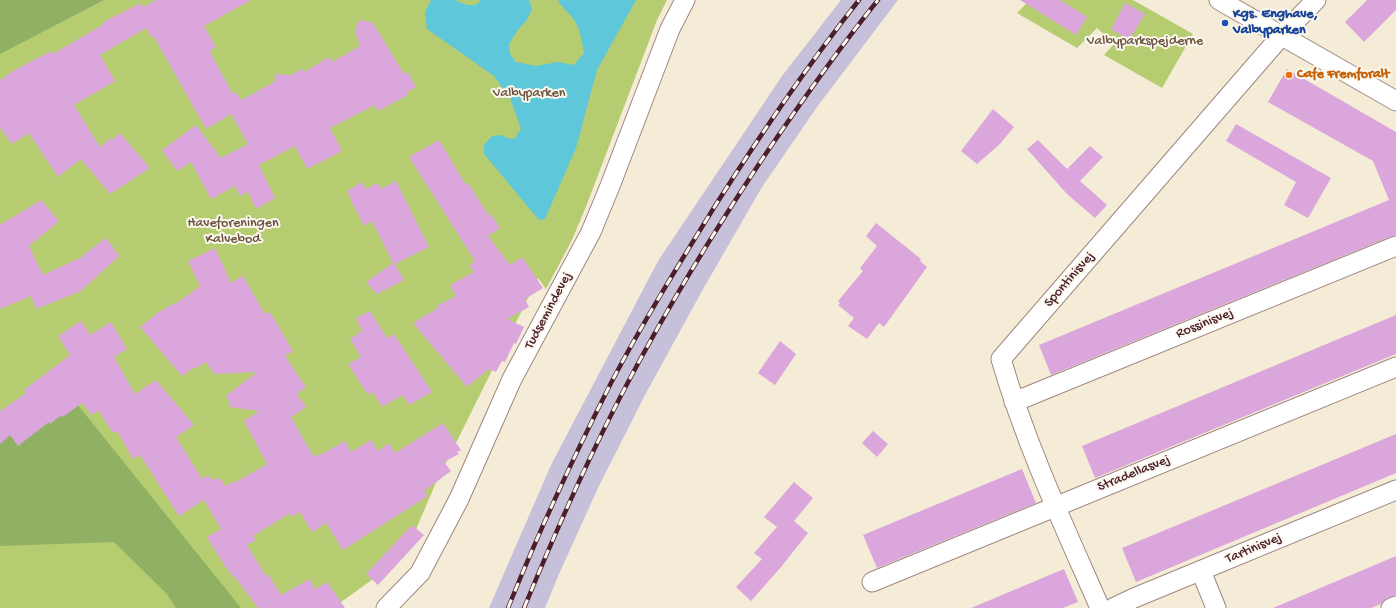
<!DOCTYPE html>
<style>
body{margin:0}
canvas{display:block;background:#f5ecd7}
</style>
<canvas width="1396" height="608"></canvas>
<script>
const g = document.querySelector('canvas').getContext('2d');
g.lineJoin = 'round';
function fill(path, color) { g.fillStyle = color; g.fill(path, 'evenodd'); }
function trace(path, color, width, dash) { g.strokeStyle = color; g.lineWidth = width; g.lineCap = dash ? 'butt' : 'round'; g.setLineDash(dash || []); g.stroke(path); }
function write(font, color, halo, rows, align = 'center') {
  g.font = font + ' "Gochi Hand",sans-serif'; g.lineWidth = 4; g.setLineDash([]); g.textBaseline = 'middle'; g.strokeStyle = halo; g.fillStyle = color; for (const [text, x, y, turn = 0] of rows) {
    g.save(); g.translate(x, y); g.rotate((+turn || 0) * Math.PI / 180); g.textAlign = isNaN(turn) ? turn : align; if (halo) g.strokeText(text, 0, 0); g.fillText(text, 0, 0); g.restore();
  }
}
fill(new Path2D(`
 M841,0H898L817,107L762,187L702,291L645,395L598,488L559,574L545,608H489L551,465L658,261L782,76Z`), '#c6c0da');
fill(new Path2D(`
 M0,0H667L657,20L587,204L572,240L546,289L538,278L435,485L404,557L341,602L319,608H0Z
 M1030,0H1133L1193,34L1162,88L1104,55L1114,44L1097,28L1077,48L1017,13Z`), '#b6cc71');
fill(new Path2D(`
 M0,0H104L0,54Z
 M73,399L241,608H176L167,594L114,542L0,546V439Z`), '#90b063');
fill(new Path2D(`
 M431,0H455L467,5H476L481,0H529L532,10L526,21L518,30L509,44L510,54L516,62L536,66L558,62L574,65L584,53C582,41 580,27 572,17C567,11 561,7 558,0H636L597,70L576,148L545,219L539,220L484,154V145L492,136L500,135L511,139L515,138L521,129L510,98L494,76L427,29L425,12Z`), '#5ec7da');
fill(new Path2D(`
 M156,0H251L204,26L216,47L210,51L211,54L233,94L236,92L241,100L274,82L276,74L291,75L302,69L304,72L329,57L332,62L360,46L355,31L358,22L362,20L373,23L404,74L408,72L416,87L407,92L408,95L378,111L375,105L330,128L342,151L307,169L295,146L259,165L275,198L256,209L248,192L240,196L235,186L211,199L191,162L177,171L162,150L196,125L221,158L248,144L231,114L206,129L154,37L152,38L146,28L100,55L115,81L74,105L100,147L111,138L112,140L120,133L150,168L110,194L81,159L58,177L29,133L12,144L0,128V80L13,71L51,51L53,54L104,24L103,22L141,3L143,7Z
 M1020,0H1060L1087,17L1076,35Z
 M1367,0H1396V10L1364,42L1345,22Z
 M1125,3L1145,14L1129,40L1111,29Z
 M1287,69L1396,132V235L1392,236L1051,375L1039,345L1389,200L1373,161L1268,102Z
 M993,109L1014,127L1000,144L977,164L961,151Z
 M1236,124L1331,178L1308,218L1284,205L1296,182L1226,141Z
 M439,140L466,185L468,183L489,216L491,214L500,228L488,236L510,265L522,257L543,288L525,299L529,307L507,319L524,327L516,344L514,343L505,362L502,361L496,372L489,369L467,387L413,323L438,308L437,306L456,296L450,285L474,272L469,266L475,261L409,157Z
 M1038,140L1067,169L1090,146L1103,157L1080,181L1107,205L1095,218L1067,194L1027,149Z
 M396,181L429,247L395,264L404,280L377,294L366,282L393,263L372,221L364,226L350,199L351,198L347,191L362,182L366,189L378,183L381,189Z
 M41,200L59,221L29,246L43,275L84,256L83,255L106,238L119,256L81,291L36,309L31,296L0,309V225Z
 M876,223L921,259L920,261L927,267L884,327L879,323L867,339L848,326L854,318L838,305L840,303L838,301L863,271L860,268L877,246L866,236Z
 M215,248L231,283L243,276L265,314L270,312L293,351L285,356L306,387L297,394L306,407L291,417L313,456L316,454L318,456L345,441L351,452L371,440L378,451L389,443L395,453L443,423L461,450L457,452L459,454L444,462L451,471L424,491L428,496L343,550L326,523L312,532L300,512L292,517L290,513L253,536L256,540L247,545L266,576L268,574L281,595L310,579L315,589L327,582L345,608H258L235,577H233L227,568H226L207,537L221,529L204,500L179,516L140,455L133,459L117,431L113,433L98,410L92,415L82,403L63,417L62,415L50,424L49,422L18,446L10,435L0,444V411L26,393L24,390L70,355L58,336L81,321L90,335L111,322L127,349L114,357L135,394L156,380L194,425L176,437L202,479L208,475L212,480L218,478L219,480L221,479L225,486L235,481L236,482L267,464L244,421L259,411L229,407V401L226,396L257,372L214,374L206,362L195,369L194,367L182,376L140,327L161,310L162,311L173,303L174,305L200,286L188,261Z
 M370,311L387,338L394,334L432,392L409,405L403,395L382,407L373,392L368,395L348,364L361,357L350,339L362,331L356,318Z
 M1396,315V354L1095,478L1082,446Z
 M780,341L796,354L775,385L758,373Z
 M873,431L888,444L877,457L862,443Z
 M1396,434V473L1136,582L1122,548Z
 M1022,469L1036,503L877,568L863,535Z
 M794,482L813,498L794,521L808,533L781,567L751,601L736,587L762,559L754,553L777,527L764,517Z
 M412,525L424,535L378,585L366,574Z
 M1396,556V595L1387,598L1381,604L1371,608H1273Z
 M1064,569L1078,602L1063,608H971Z`), '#daa6db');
const minor = new Path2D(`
 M1219,0L1396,101
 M1014,402L1396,246
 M1201,571L1216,608
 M872,582L1396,367
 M386,608L420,573L459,499L512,379L591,232L610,186L670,29L685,0
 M1100,608C1064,526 1026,445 1001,359L1282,35L1316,0
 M1113,608L1134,598L1396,490
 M1391,608L1396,606`);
trace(minor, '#a08681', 21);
trace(minor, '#fff', 19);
const rail = new Path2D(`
 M508,608C539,531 574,456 611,383C643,322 679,264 715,206C760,135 807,66 859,0
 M524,608C555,533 588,458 626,386C669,304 718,225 769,149C804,98 839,48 878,0`);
trace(rail, '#4a1f2b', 4.5);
trace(rail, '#fbf7ec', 3, [9]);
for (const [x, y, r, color] of [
 [1225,23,4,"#1a4fb4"],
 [1289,75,4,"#e8710a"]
]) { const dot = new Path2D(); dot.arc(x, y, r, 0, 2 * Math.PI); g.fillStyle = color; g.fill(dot); trace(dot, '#fbf7ec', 1.5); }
write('bold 14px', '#164399', '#fbf7ec', [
 ["Kgs. Enghave,",1233,15],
 ["Valbyparken",1233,31]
], 'left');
write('14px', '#6a5340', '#fbf7ec', [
 ["Valbyparkspejderne",1145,42],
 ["Valbyparken",529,94],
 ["Haveforeningen",233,224],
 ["Kalvebod",233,240]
]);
write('bold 14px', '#c56008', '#fbf7ec', [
 ["Cafe Fremforalt",1297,75]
], 'left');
write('14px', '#4a1f2b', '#fbf7ec', [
 ["Spontinisvej",1070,280,-49],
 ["Tudsemindevej",549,311,-62],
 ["Rossinisvej",1205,324,-22],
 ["Stradellasvej",1134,474,-22],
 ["Tartinisvej",1254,549,-23]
]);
</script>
